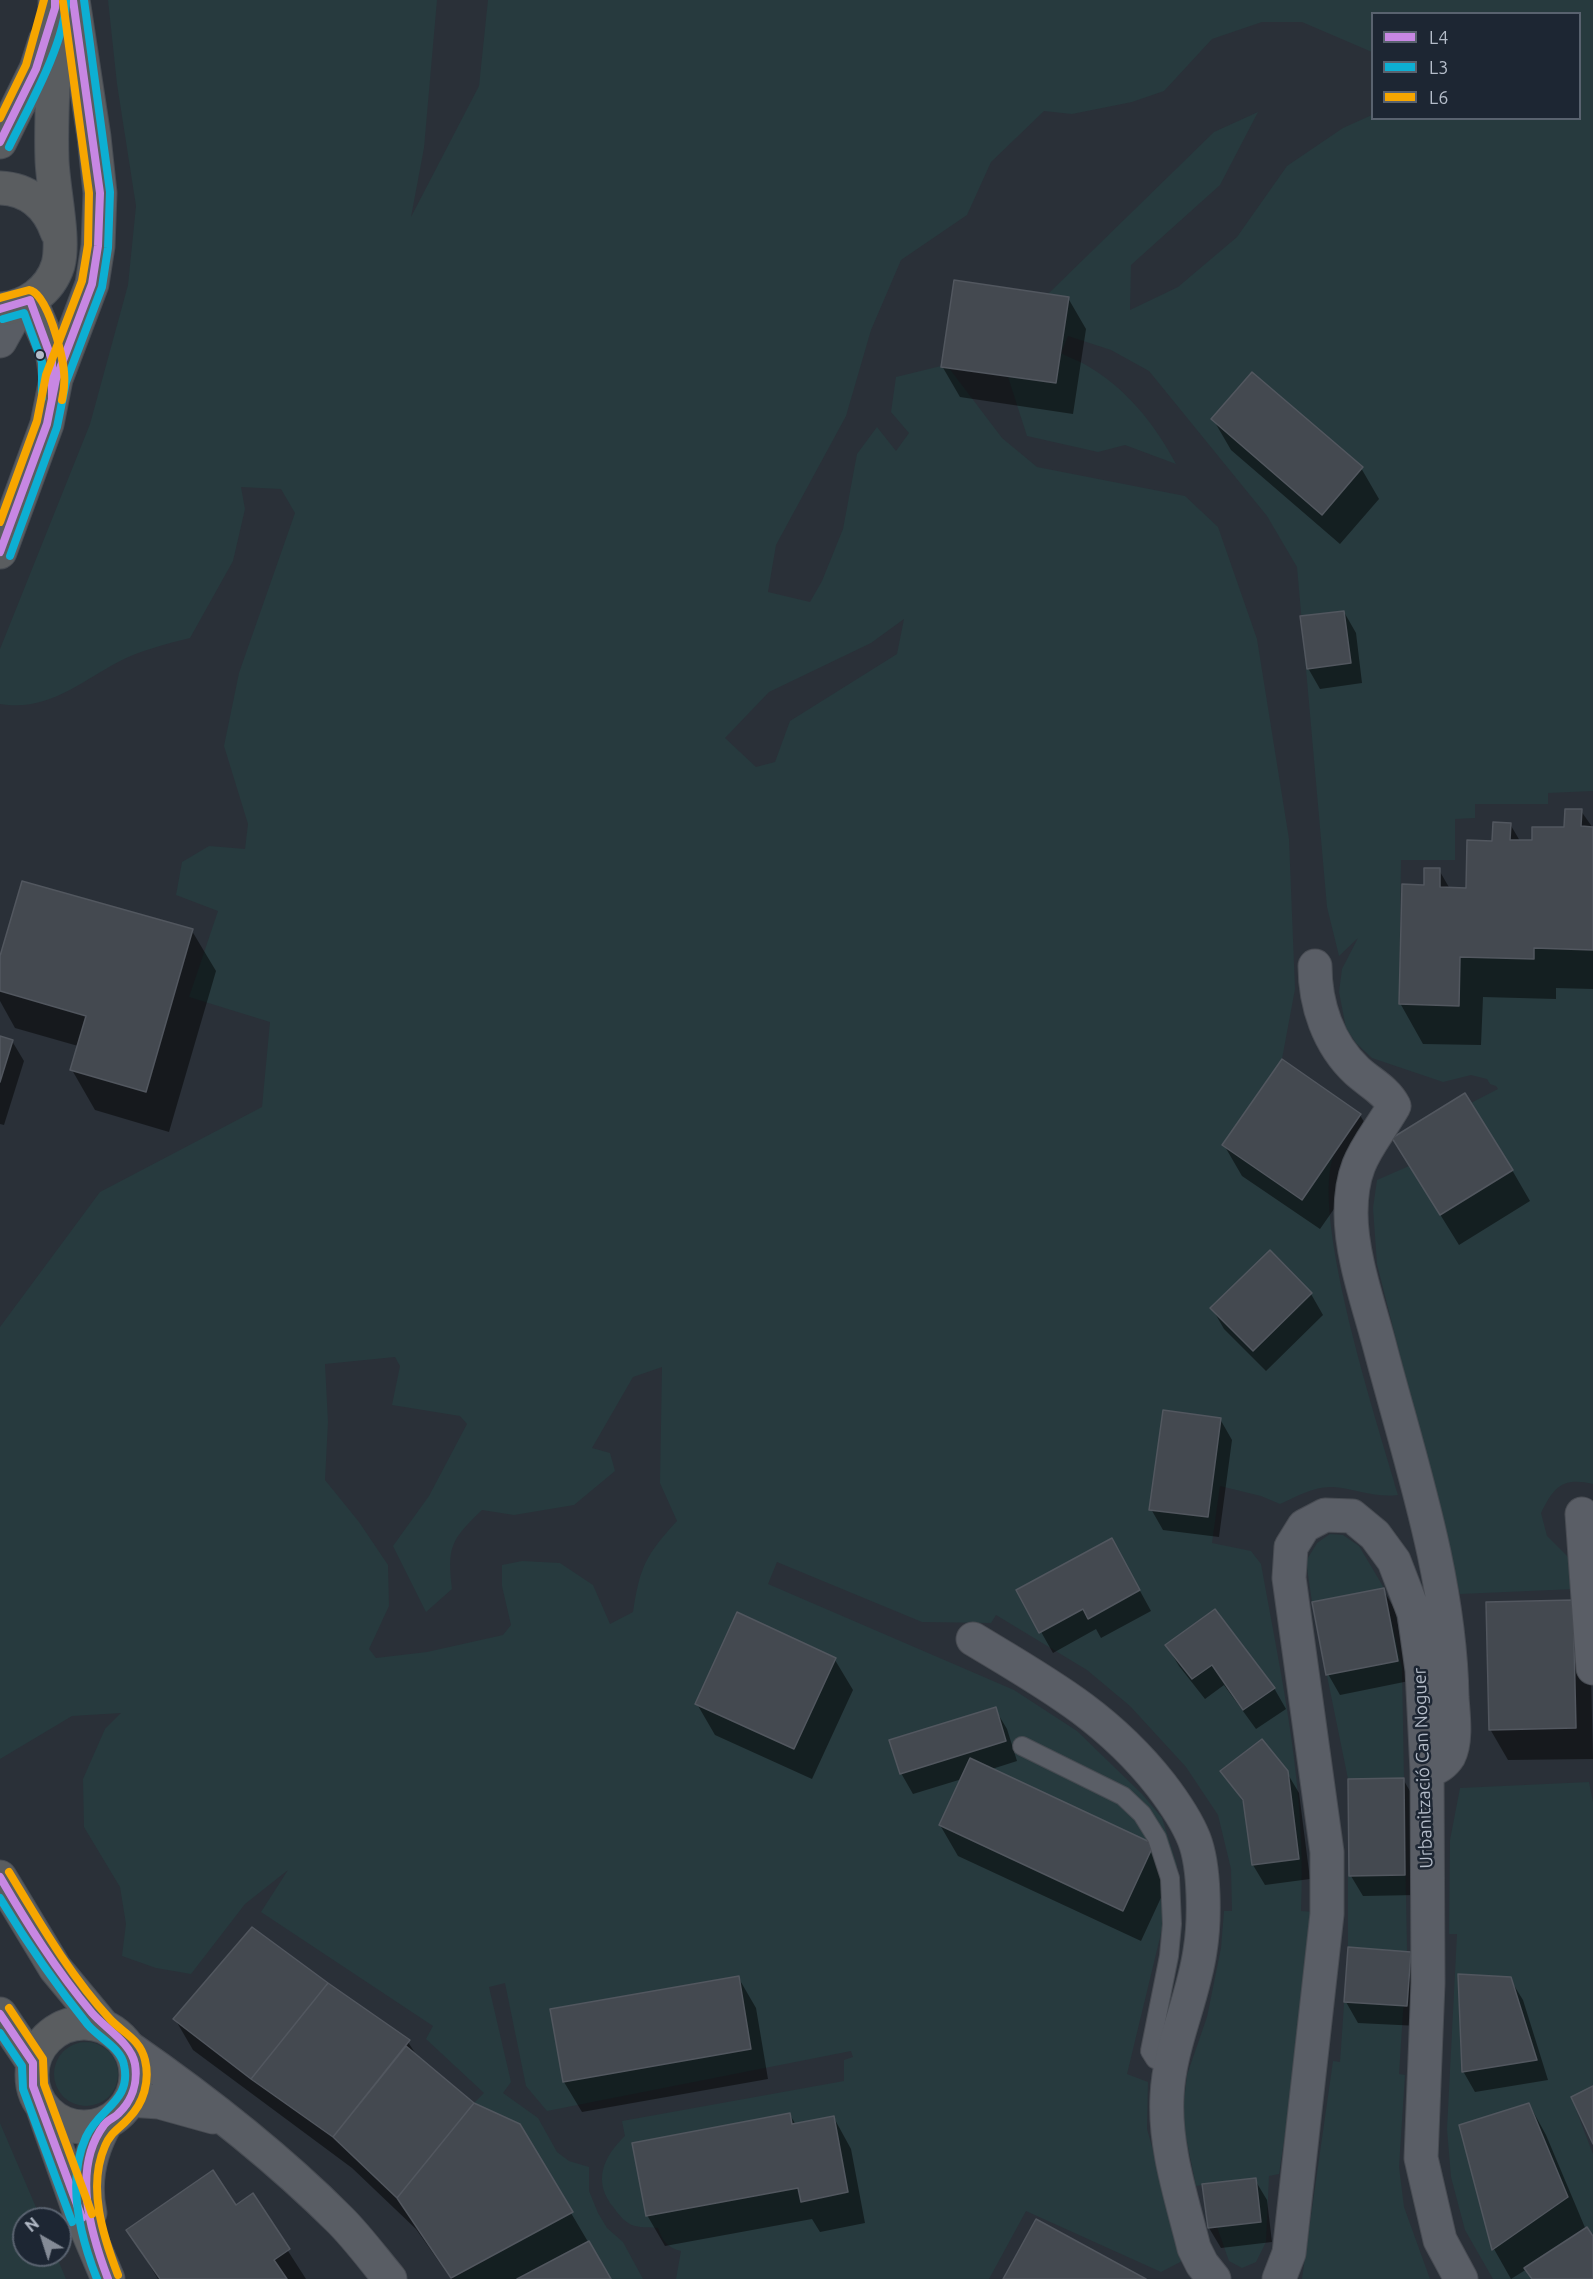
<!DOCTYPE html>
<meta charset="utf-8">
<style>
body{margin:0}
#map{position:relative;width:1593px;height:2279px;overflow:hidden;background:#2a3038;font-family:Ubuntu,sans-serif}
canvas{display:block}
.legend{position:absolute;left:1371px;top:12px;width:210px;height:108px;box-sizing:border-box;background:#1d2633;border:2px solid #59626f;margin:0;padding:8px 10px;list-style:none;font-size:18px;color:#b4bcc9}
.legend li{display:flex;align-items:center;gap:12px;height:30px}
.legend b{width:30px;border:2px solid #59626f}
.north{position:absolute;left:12px;top:2207px;width:60px;height:60px;box-sizing:border-box;background:#1d2633;border:2px solid #59626f;border-radius:50%;rotate:321deg;font-size:16px;font-weight:700;line-height:24px;text-align:center;color:#b4bcc9}
.north::after{content:'';display:block;margin:auto;width:21px;height:27px;background:#848b96;clip-path:polygon(50% 0,100% 100%,50% 72%,0 100%)}
</style>
<div id="map">
<canvas width="1593" height="2279"></canvas>
<ul class="legend">
<li><b style="height:8px;background:#c787e3"></b>L4</li>
<li><b style="height:8px;background:#0dafd3"></b>L3</li>
<li><b style="height:8px;background:#f7a600"></b>L6</li>
</ul>
<div class="north">N</div>
</div>
<script>
const g = document.querySelector('canvas').getContext('2d');
g.lineJoin = 'round';
function fill(path, color) { g.fillStyle = color; g.fill(path, 'evenodd'); }
function trace(path, color, width, dash) { g.strokeStyle = color; g.lineWidth = width; g.lineCap = dash ? 'butt' : 'round'; g.setLineDash(dash || []); g.stroke(path); }
function write(font, color, halo, rows, align = 'center') {
  g.font = font + ' Ubuntu,sans-serif'; g.lineWidth = 5; g.setLineDash([]); g.textBaseline = 'middle'; g.strokeStyle = halo; g.fillStyle = color; for (const [text, x, y, turn = 0] of rows) {
    g.save(); g.translate(x, y); g.rotate((+turn || 0) * Math.PI / 180); g.textAlign = isNaN(turn) ? turn : align; if (halo) g.strokeText(text, 0, 0); g.fillText(text, 0, 0); g.restore();
  }
}
fill(new Path2D(`
 M108,0H437L424,148L411,217L479,86L488,0H1593V791L1548,793V804H1475V818L1455,819V860H1401L1399,1003L1459,1006L1460,957L1533,959L1534,948L1593,950V1484C1562,1477 1554,1487 1541,1513L1547,1536L1573,1562L1575,1589L1460,1594L1377,1264L1373,1208L1377,1180L1409,1166L1441,1215L1513,1169L1469,1104L1498,1089L1496,1086L1490,1084L1487,1079L1471,1075L1443,1082L1372,1058L1356,1043L1346,1028L1339,992L1342,969L1358,938L1339,956L1327,907L1297,567L1267,516L1149,371L1111,350L1068,336L1061,353C1069,358 1078,360 1086,365C1126,388 1155,424 1176,464L1125,445L1098,452L1027,436L1008,377L949,368L1002,438L1037,467L1185,496L1218,527L1257,639L1289,839L1295,989L1282,1059L1361,1114C1353,1126 1341,1139 1335,1152C1307,1211 1379,1427 1398,1495C1374,1498 1357,1489 1333,1487C1315,1486 1297,1496 1280,1504L1261,1496L1220,1486L1212,1543L1251,1551L1261,1564C1282,1681 1307,1791 1301,1911L1313,1912L1305,2001L1279,2174L1269,2176L1266,2242L1256,2262L1242,2268L1229,2261L1202,2185L1196,2186L1182,2118L1187,2075L1207,2017L1221,1948L1224,1911H1232L1231,1869L1218,1815L1186,1767L1130,1706L1087,1670L996,1615L991,1623L922,1622L777,1562L768,1584L1014,1690L1077,1731L1142,1794L1162,1818L1177,1865L1179,1906L1163,1925L1127,2074L1148,2082L1147,2129L1184,2260L1161,2272L1026,2211L989,2279H676L681,2251C668,2248 662,2241 658,2228C651,2227 642,2228 635,2226C626,2224 619,2215 614,2208C592,2182 603,2157 625,2136L622,2121L844,2081V2060L853,2057L851,2051L547,2111L526,2086L505,1983L489,1987L511,2082L503,2093L538,2118L557,2152L569,2161L589,2167V2191L598,2213L607,2228L623,2242L643,2279H611L589,2241L517,2279H452L572,2212L520,2124L474,2103L484,2093L426,2039L433,2026L261,1912L288,1870L245,1904L191,1974L156,1968L122,1956L126,1924L120,1887L84,1827L83,1779L105,1729L121,1713L72,1716L0,1759V1327L100,1192L262,1107L270,1022L189,997L218,911L176,895L182,862L209,846L245,849L248,824L224,746L239,673L295,513L281,489L241,487L245,509L233,561L190,638C166,644 142,650 120,661C80,682 48,712 0,704V649L90,424L128,285L136,206L117,84ZM1372,14H1580V118H1372V115L1343,128L1287,166L1237,237L1178,287L1130,310L1131,265L1220,185L1258,112L1214,132L1048,294L954,280L941,366L896,377L891,412L909,433L896,451L877,427L857,454L843,529L822,581L810,602L768,592L776,545L846,416L871,330L901,260L967,215L991,162L1044,111L1072,114L1132,102L1164,91L1212,39L1262,22H1302L1372,52ZM904,619L897,654L790,721L775,762L756,767L725,738L769,692L871,643ZM395,1357L400,1366L392,1405L460,1416L467,1424L429,1496L393,1546L426,1612L452,1589C447,1546 451,1540 482,1510L514,1515L574,1505L615,1471L610,1453L592,1448L633,1377L662,1367L660,1483L677,1521C646,1555 640,1566 633,1612L610,1624L593,1585L560,1563L522,1561L502,1565V1586L511,1625L503,1635L427,1652L376,1658L369,1649L389,1606L388,1565L359,1522L325,1480L328,1422L325,1364Z
 M1330,1534L1343,1535L1359,1546L1384,1588L1402,1668L1407,1952L1399,2074L1405,2075L1399,2167L1404,2207L1430,2279H1302L1333,2061L1340,2062L1348,1947V1779L1312,1602L1306,1561L1317,1543Z
 M1589,1782L1593,1802V2144L1576,2110L1593,2154V2279H1493L1465,2230L1451,2177L1447,2129L1457,1934H1449L1450,1840L1460,1788Z
 M54 2074a32 32 0 1 1 64 0a32 32 0 1 1-64 0Z
 M0,2123L41,2219H24V2255H56L66,2279H0Z`), '#273a3e');
fill(new Path2D(`
 M1068,298L1086,329L1073,414L960,397L942,366Z
 M1213,419L1361,468L1379,499L1340,544L1231,450Z
 M1344,612L1356,633L1362,683L1320,689L1308,668Z
 M1581,811L1593,828V989L1556,988V999L1483,997L1481,1045L1423,1044L1400,1003L1425,886L1439,870L1450,889H1467L1494,842L1510,824L1520,841L1533,842L1565,829Z
 M192,931L216,971L169,1132L95,1110L72,1070L78,1046L15,1028L0,1001V962Z
 M0,1037L12,1041L24,1061L4,1125L0,1124Z
 M1360,1115L1378,1146L1320,1229L1242,1176L1224,1145Z
 M1412,1169L1512,1170L1530,1201L1459,1245Z
 M1270,1253L1311,1294L1323,1315L1266,1371L1224,1329L1212,1308Z
 M1220,1419L1232,1440L1219,1537L1163,1530L1151,1509Z
 M1123,1560L1151,1611L1101,1638L1096,1629L1053,1653L1018,1591Z
 M1383,1589L1395,1610L1409,1681L1340,1695L1328,1674Z
 M1572,1601L1590,1632L1593,1759L1508,1760L1490,1729Z
 M738,1614L835,1660L853,1690L812,1779L715,1735L697,1704Z
 M1167,1646L1274,1688L1286,1709L1256,1729L1224,1685L1205,1699L1179,1666Z
 M995,1709L1007,1729L1017,1761L992,1769L1153,1845L1171,1876L1141,1941L958,1856L940,1825L962,1779L913,1794L901,1773Z
 M1222,1771H1286L1299,1793L1310,1879L1265,1885L1253,1865L1246,1806Z
 M1403,1779L1415,1800L1416,1895L1363,1896L1351,1876Z
 M1410,1954L1422,1974L1419,2026L1358,2023L1346,2002Z
 M738,1977L756,2008L768,2079L582,2112L564,2082Z
 M1510,1979L1523,2000L1548,2080L1475,2092L1463,2071Z
 M175,2019L408,2042L419,2059L473,2104L519,2125L610,2279H451L416,2229L352,2168L193,2050Z
 M1529,2104L1546,2135L1586,2230L1593,2239V2279H1533L1527,2269L1511,2279L1494,2249L1461,2126Z
 M790,2115L796,2125L834,2118L851,2149L865,2223L820,2232L812,2219L665,2246L647,2215Z
 M1255,2180L1267,2200L1272,2242L1221,2248L1209,2228Z
 M252,2195L306,2279H158L128,2230L236,2207Z`), '#0007');
const building = new Path2D(`
 M954,280L1069,297L1056,383L941,367Z
 M1252,372L1363,467L1322,515L1211,419Z
 M1344,611L1351,663L1307,669L1300,616Z
 M1565,809H1582L1581,826L1593,827V950L1534,948V959L1460,957L1459,1006L1399,1004L1402,884L1424,885V868H1440V887L1466,888L1467,840L1492,841L1493,822L1511,823L1510,840H1532V827H1564Z
 M22,881L193,929L146,1092L70,1070L86,1016L0,991V956Z
 M0,1036L13,1040L0,1082Z
 M1282,1059L1361,1114L1302,1200L1222,1145Z
 M1465,1093L1513,1170L1440,1215L1392,1138Z
 M1270,1250L1312,1293L1253,1351L1210,1308Z
 M1163,1410L1221,1418L1208,1517L1149,1510Z
 M1112,1538L1140,1590L1088,1619L1083,1609L1039,1633L1016,1590Z
 M1384,1588L1398,1661L1326,1675L1312,1602Z
 M1573,1600L1576,1728L1489,1730L1486,1602Z
 M1215,1609L1275,1688L1243,1710L1212,1665L1192,1679L1165,1645Z
 M737,1612L836,1658L794,1749L695,1704Z
 M996,1707L1006,1741L900,1774L889,1740Z
 M1262,1739L1288,1771L1299,1859L1252,1865L1243,1800L1220,1771Z
 M970,1758L1154,1844L1123,1911L939,1825Z
 M1404,1778L1405,1875L1349,1876L1348,1779Z
 M252,1927L328,1983L251,2079L173,2019Z
 M1348,1947L1411,1952L1407,2006L1344,2002Z
 M1458,1974L1511,1977L1537,2060L1462,2072Z
 M739,1976L751,2049L563,2082L550,2009Z
 M328,1983L410,2040L333,2137L251,2079Z
 M406,2046L474,2103L397,2198L333,2137Z
 M1593,2086V2144L1571,2097Z
 M474,2103L520,2124L573,2212L451,2278L397,2198Z
 M1529,2103L1568,2197L1492,2250L1459,2125Z
 M790,2113L792,2124L834,2116L848,2192L801,2202L798,2188L646,2216L632,2143Z
 M213,2170L236,2205L253,2193L290,2249L274,2260L287,2279H160L126,2230Z
 M1256,2178L1261,2222L1208,2228L1202,2184Z
 M1036,2219L1146,2279H1003Z
 M1587,2227L1593,2236V2279H1532L1524,2268Z
 M589,2241L611,2279H517Z`);
fill(building, '#444950');
trace(building, '#52575f', 1.5);
const lane = new Path2D(`
 M1022,1746L1123,1796L1142,1814L1157,1838L1170,1878L1172,1924L1169,1956L1150,2051L1155,2059L1171,2066`);
const street = new Path2D(`
 M1315,966C1315,1004 1328,1044 1357,1071C1370,1083 1386,1090 1394,1106C1370,1147 1351,1160 1351,1213C1351,1257 1370,1308 1381,1351C1411,1464 1450,1579 1452,1697C1453,1714 1457,1740 1449,1756C1444,1764 1435,1769 1427,1771
 M1582,1514L1593,1668
 M973,1639C1046,1683 1107,1716 1161,1785C1174,1802 1186,1819 1194,1839C1205,1867 1205,1921 1200,1951C1193,2000 1169,2047 1167,2096C1164,2147 1182,2199 1194,2248L1202,2264L1214,2279
 M1279,2279L1289,2253L1327,1914V1852L1289,1578L1291,1547L1304,1526L1325,1515L1352,1516L1375,1535L1394,1561L1414,1613L1422,1670L1427,1771L1428,1983L1421,2158L1440,2240L1461,2279`);
const secondary = new Path2D(`
 M0,341L20,305
 M128,2047C203,2099 275,2155 340,2220C358,2238 374,2260 390,2279
 M130,2100L159,2102L213,2117`);
const highway = new Path2D(`
 M0,142L36,69L45,41
 M0,188C28,189 48,206 57,232
 M30,300L52,351L56,379
 M0,309C26,307 50,291 58,265C65,239 53,189 52,160C50,107 56,53 55,0
 M0,552L47,424L56,379L92,284L98,246L100,193L94,137L73,0
 M0,1877L55,1968L104,2027
 M0,2014L33,2063
 M32 2075a52 52 0 1 1 104 0a52 52 0 1 1-104 0Z
 M42,2106L79,2211L108,2279
 M90,2213C83,2181 90,2151 106,2123`);
trace(lane, '#484c53', 20);
trace(street, '#484c53', 35);
trace(secondary, '#484c53', 35);
trace(highway, '#474c53', 35);
trace(lane, '#5a5e66', 18);
trace(street, '#5a5e66', 33);
trace(secondary, '#595d64', 33);
trace(highway, '#5a5d60', 33);
trace(new Path2D(`
 M0,142L36,69L55,8V0
 M0,309L30,300L52,360V399
 M0,552L47,424L56,379L92,284L98,246L100,193L73,0
 M0,1877C28,1925 56,1970 92,2013C106,2029 131,2043 135,2064C138,2083 132,2101 118,2114C114,2118 108,2120 104,2125C71,2169 91,2234 108,2279
 M0,2014L33,2063V2086L82,2218`), '#c787e3', 8);
trace(new Path2D(`
 M9,147C28,108 66,42 66,0
 M3,319L24,313L42,362V398
 M10,556L57,427L66,382L102,287L108,248L110,192L84,0
 M0,1898C27,1943 55,1984 88,2025C99,2038 121,2048 124,2065C132,2101 99,2108 86,2137C66,2181 80,2236 97,2279
 M0,2033L22,2066L23,2089L72,2222`), '#0dafd3', 8);
trace(new Path2D(`
 M0,118L26,65L44,0
 M0,298L29,290C47,292 63,355 64,372C65,382 64,391 62,400
 M0,522L37,421L46,375L82,281L88,245L89,193L63,2
 M9,1872C40,1923 69,1974 110,2019C123,2033 140,2039 145,2060C150,2081 144,2103 128,2119C119,2129 110,2133 105,2146C87,2187 103,2236 118,2275
 M9,2008L43,2059L44,2084L92,2214`), '#f7a600', 8);
for (const [x, y, r, color] of [
 [40,355,5,"#b4bcc9"]
]) { const dot = new Path2D(); dot.arc(x, y, r, 0, 2 * Math.PI); g.fillStyle = color; g.fill(dot); trace(dot, '#1d2633', 2); }
write('18px', '#b4bcc9', '#1d2633', [
 ["Urbanització Can Noguer",1423,1768,-92]
]);
</script>
